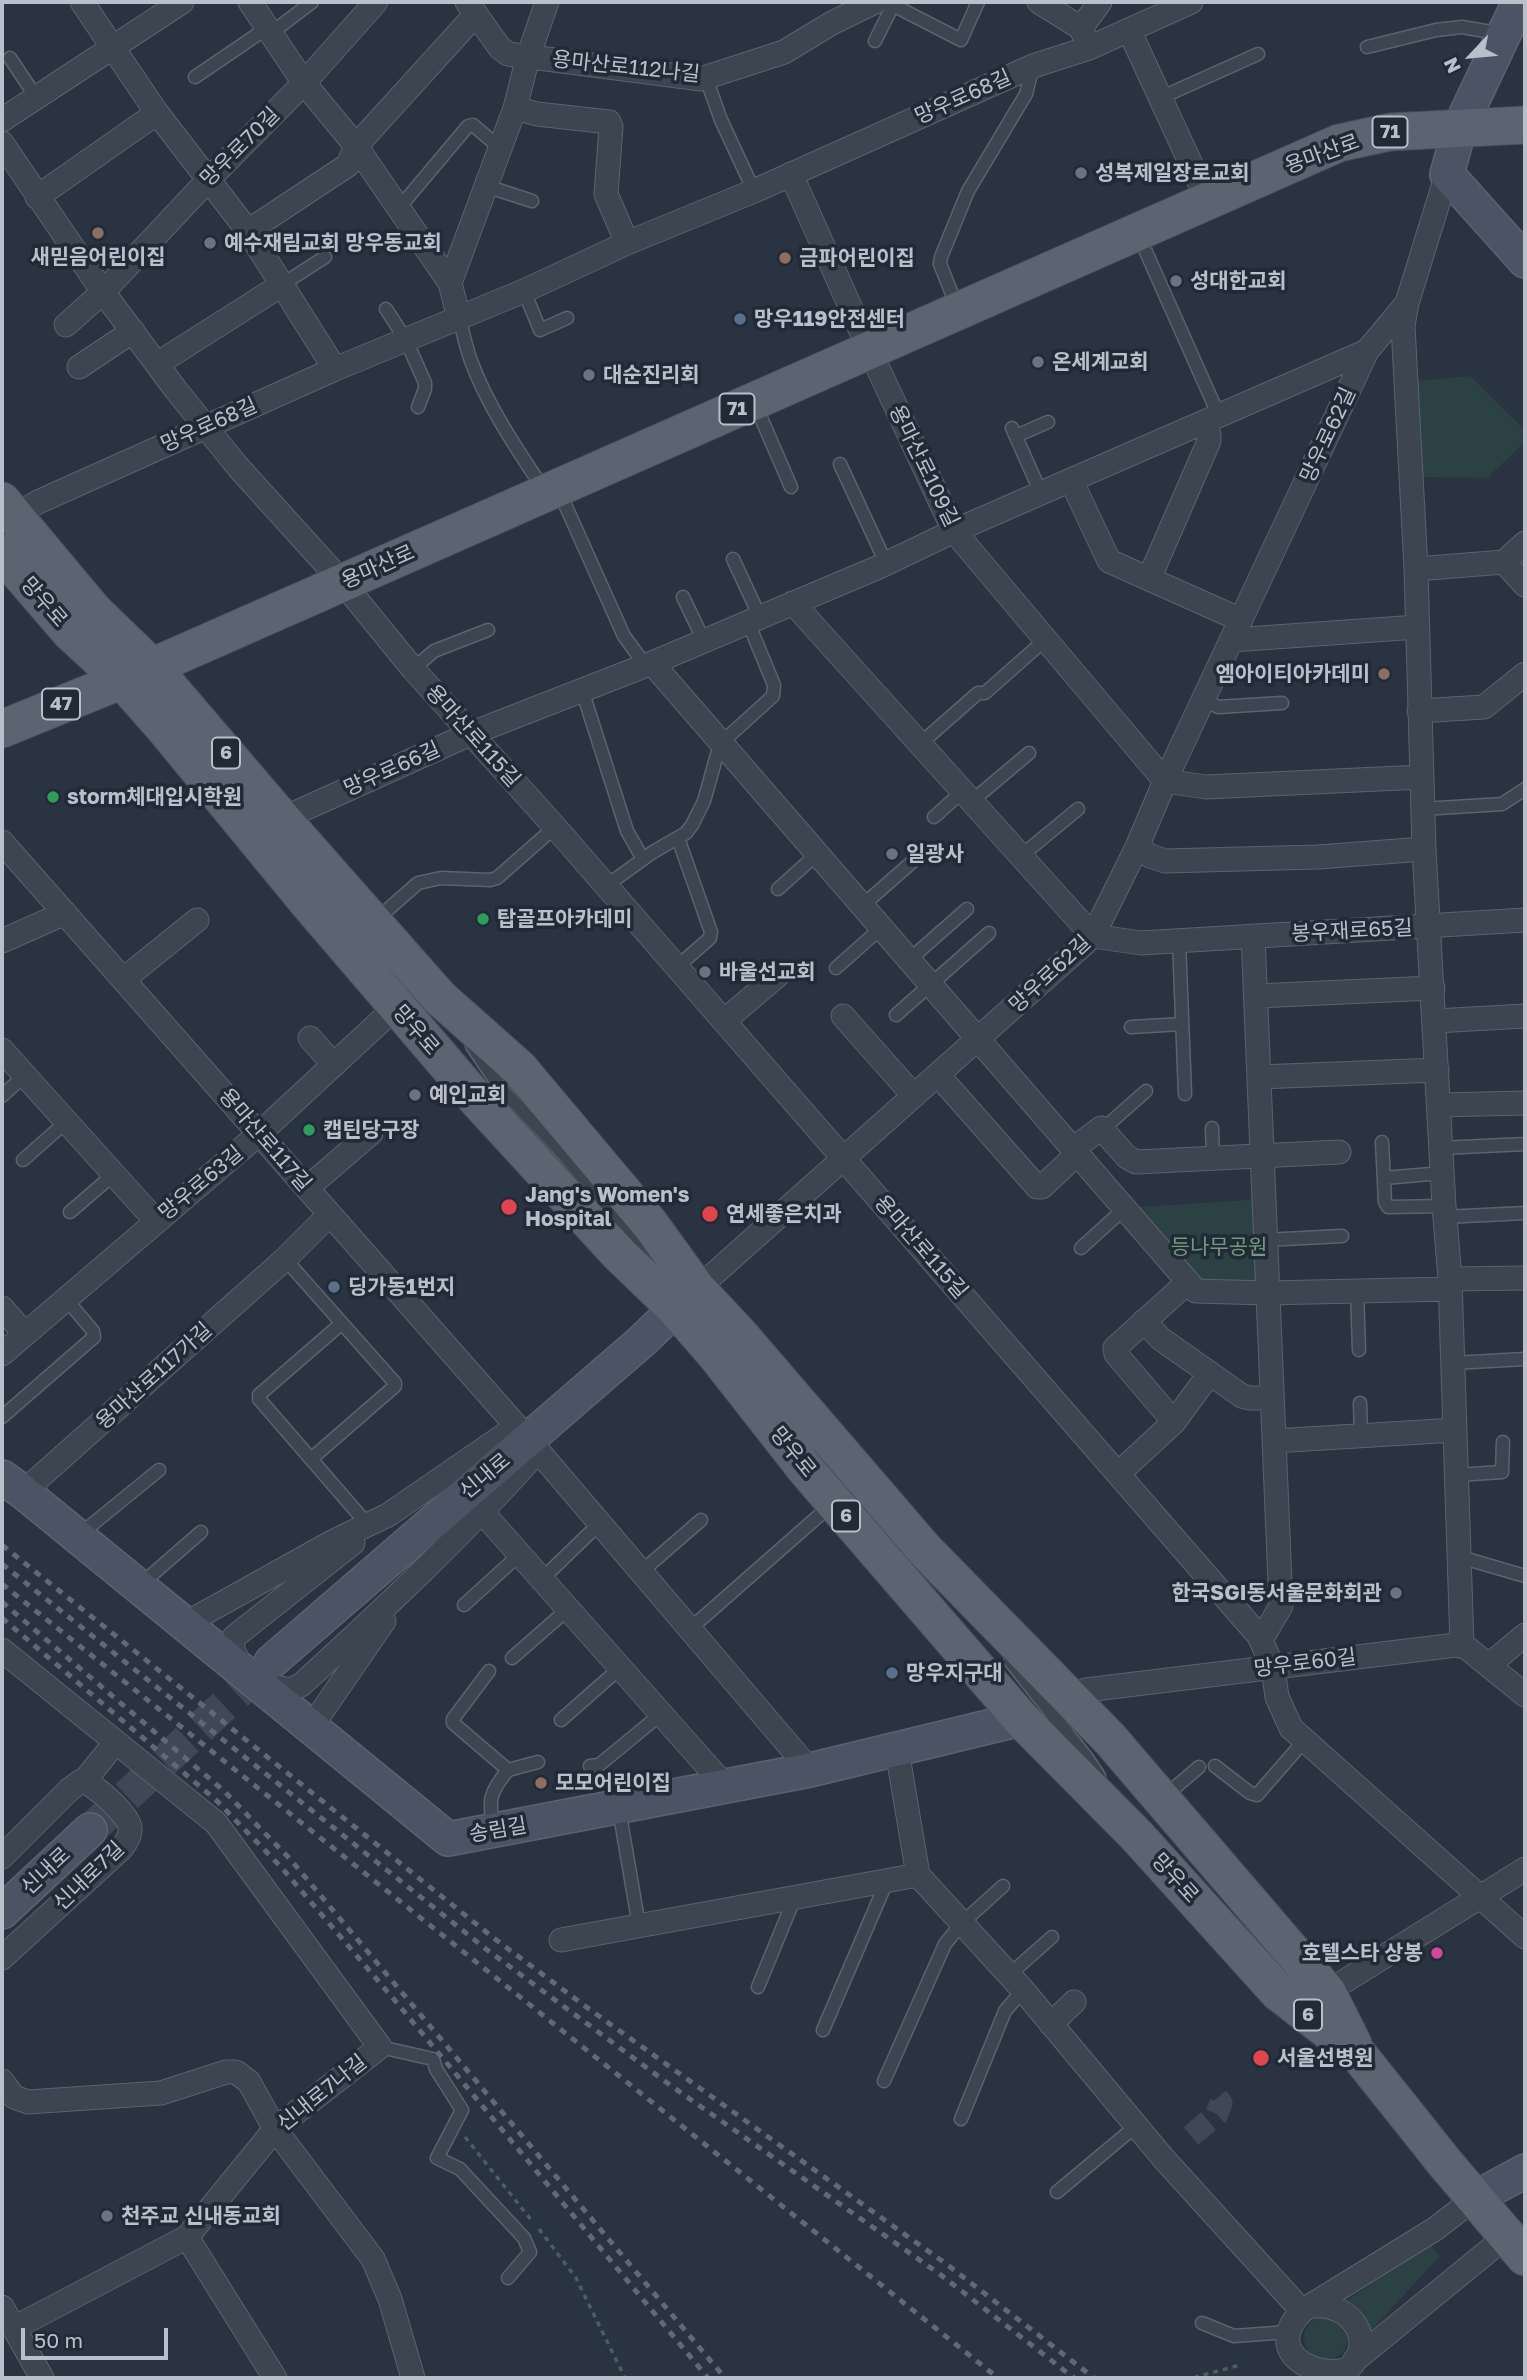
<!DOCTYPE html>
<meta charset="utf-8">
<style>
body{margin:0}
#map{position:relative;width:1527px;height:2380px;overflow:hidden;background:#293341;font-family:"Golos Text",sans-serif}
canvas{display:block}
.frame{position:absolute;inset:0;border:4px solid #bac0cb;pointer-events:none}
.north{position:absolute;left:1436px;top:21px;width:70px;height:70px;-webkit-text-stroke:5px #212a36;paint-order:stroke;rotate:244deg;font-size:19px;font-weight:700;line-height:28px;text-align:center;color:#bac0cb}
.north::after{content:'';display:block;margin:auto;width:24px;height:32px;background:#bac0cb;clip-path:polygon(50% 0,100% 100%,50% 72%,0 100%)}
.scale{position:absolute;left:21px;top:2328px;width:147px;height:32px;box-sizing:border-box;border:4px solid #bac0cb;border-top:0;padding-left:9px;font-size:21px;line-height:24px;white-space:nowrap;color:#bac0cb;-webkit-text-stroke:5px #212a36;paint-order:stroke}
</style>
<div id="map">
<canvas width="1527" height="2380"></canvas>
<div class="frame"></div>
<div class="north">N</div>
<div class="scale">50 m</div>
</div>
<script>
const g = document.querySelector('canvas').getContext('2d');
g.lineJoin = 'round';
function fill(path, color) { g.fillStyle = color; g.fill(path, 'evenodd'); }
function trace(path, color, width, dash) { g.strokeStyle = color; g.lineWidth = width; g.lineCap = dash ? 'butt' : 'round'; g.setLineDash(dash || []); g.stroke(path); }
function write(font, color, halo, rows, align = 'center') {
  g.font = font + ' "Golos Text","Noto Sans KR",sans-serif'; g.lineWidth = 7; g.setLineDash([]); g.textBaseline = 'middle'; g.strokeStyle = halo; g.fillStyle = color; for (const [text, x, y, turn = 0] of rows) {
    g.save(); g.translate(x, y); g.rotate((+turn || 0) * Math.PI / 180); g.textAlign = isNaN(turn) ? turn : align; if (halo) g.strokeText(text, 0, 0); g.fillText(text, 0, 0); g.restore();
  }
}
fill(new Path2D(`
 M1470,376L1525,430V442L1487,478L1418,477L1415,381Z
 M1264,1199L1267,1293L1196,1291L1125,1208Z
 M1430,2244L1440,2256L1367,2335L1341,2304Z
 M1304 2338a22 22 0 1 1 44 0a22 22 0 1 1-44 0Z`), '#2c4143');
trace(new Path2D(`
 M1191,2136L1217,2114L1221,2103L1217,2098`), '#3f4856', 23, [23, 11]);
trace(new Path2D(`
 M90,1830L271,1662`), '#3f4856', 33, [33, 17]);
const lane = new Path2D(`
 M887,2L961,40L978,2
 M270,34L312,2
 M875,41L893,5
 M1367,47L1436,30L1462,27L1503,34
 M10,58L36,97
 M195,77L267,28
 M706,78L721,120L754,191
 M1160,98L1258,54
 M486,186L532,201
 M399,208L468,126L473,125L500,148
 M1138,234L1219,416
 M283,284L325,257
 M524,291L540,330L567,318
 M386,309L406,340L425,383V389L418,407
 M958,309L940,264L941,257L968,191L1026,94L1033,66
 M459,318C463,332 466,347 471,361C488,407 517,449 544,490
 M755,404L791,487
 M1012,428L1041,493
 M1016,436L1048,422
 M840,464L886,563
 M559,491L624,636L646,666
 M733,559L760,617
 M683,597L704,641
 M413,669L434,651L488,630
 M582,690L627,831L643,859
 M1204,699L1218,707L1282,703
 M920,744L978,693H985L1046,639
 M972,801L1029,753
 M1423,809L1502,804L1525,789
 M934,817L963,791
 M1021,856L1078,809
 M606,886L653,852L686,833L692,825L704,801L720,744L773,696L774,685L748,622
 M778,889L817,854
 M862,906L920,855
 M376,920L418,883L441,878L490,880L497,878L555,827
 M1179,941L1185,1094
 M909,960L967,909
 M677,967L710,938L711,932L678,838
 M836,968L881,928
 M896,1015L989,933
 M1131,1027L1182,1024
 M472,1046L499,1086L563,1154L636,1238L651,1251
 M2,1096L25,1075
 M1212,1128L1213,1158
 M1103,1129L1146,1091
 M1382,1142L1385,1202L1388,1207L1444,1206
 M1441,1148L1525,1144
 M23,1160L66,1122
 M1384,1178L1442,1173
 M70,1212L113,1175
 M1444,1217L1525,1213
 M1265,1240L1342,1236
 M1081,1248L1125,1208
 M285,1259L395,1383V1386L311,1459
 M1357,1291L1359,1350
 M342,1323L259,1395V1399L368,1525
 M1453,1363L1525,1359
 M1360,1403L1361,1436
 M2,1417L94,1337L93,1331L66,1299
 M1457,1475L1502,1472L1503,1442
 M78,1536L159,1470
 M1460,1557L1525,1576
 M641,1572L701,1520
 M541,1580L599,1524
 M139,1586L201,1532
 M464,1605L519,1555
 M690,1629L831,1505
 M512,1658L568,1609
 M1010,1661L1087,1758L1099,1776
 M489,1671L453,1719V1723L508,1770C489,1793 488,1800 494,1830
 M561,1720L620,1668
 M590,1766L599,1765L661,1714
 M1215,1766L1250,1793L1257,1795L1304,1741
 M508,1770L538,1762
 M1165,1796L1199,1767
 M619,1809L639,1926
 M1009,1975L1052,1937
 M758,1987L795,1897
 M823,2030L887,1881
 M380,2047L433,2059L436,2069L462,2110L437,2158L460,2169L524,2238L530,2252L508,2278
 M884,2081L945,1944L962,1923L1003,1886
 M961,2119L1005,2011L1023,1990
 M1057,2192L1136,2126
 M1202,2323L1234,2336L1288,2332`);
const street = new Path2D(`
 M82,2L157,113L248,231L335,369
 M250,2L304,83L356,146L450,283L459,318
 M467,2L500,48L508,54L701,79L784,52L832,23L875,2
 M1039,2L1081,28
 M1129,30L1208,201
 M1089,48L1081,28L1100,2
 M515,108L537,114L609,122L611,127L606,194L627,243
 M2,120L182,2
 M2,143L103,292L176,390L238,467L343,583L413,669L555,827L1259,1636L1273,1667L1277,1697L1291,1728L1525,1937
 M791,174L869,349L954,531L1165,781L1206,787L1422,777
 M37,197L157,113
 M248,231L348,165L356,146L476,14
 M450,283L515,108L528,57L547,2
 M1407,303L1403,326L1416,569L1424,849L1444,1206L1450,1279L1462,1645
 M66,325L103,292L208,180L304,83L376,2
 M157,364L283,284
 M79,367L133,331
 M1071,480L1109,561L1241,620
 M14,516L38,502L335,369L524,291L627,243L754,191L1033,66L1089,48L1191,2
 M1504,562L1525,585
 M1416,569L1504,562L1525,543
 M1149,579L1209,441V435L1204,423
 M793,603L1093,936L1141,943L1525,920
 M1232,640L1417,627
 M652,663L1196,1291L1267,1293L1450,1289
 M1419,711L1484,707L1525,674
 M282,819L470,734L652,663L879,567L954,531L1367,351
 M2,842L528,1439L810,1770
 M1137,847L1150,856L1165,861L1318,857L1424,849
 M1253,936L1281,1606L1261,1640
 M2,941L65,913
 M124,979L197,920
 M1256,996L1433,988
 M843,1016L914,1096
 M724,1021L778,975
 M1435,1021L1525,1016
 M310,1038L334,1065
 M2,1050L156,1221
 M938,1075L1037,1187H1042L1077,1154
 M1259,1077L1437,1070
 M1439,1105L1525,1103
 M1073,1149L1101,1128L1127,1157L1136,1162L1339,1152
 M307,1188L371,1133
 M1450,1279L1525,1278
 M697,1289L1093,936L1137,847L1165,781L1367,351L1407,303L1447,174
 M2,1308L25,1334
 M1144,1321L1161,1339L1242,1396L1250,1398H1272
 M2,1354L260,1133L396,1007
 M1174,1422L1116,1354L1115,1348L1188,1282
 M1274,1441L1455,1430
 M1119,1473L1174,1422L1210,1373
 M23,1492L285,1259L330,1214
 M483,1513L726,1787
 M185,1624L332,1542L388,1515L516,1427
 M2,1650L216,1823L380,2047L275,2129L187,2237L14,2328
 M1489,1665L1525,1635
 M242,1668L232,1648L234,1637L353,1543
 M263,1684L289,1690L301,1685C383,1610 463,1535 537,1452
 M1070,1696L1086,1690L1456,1645L1467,1648L1525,1695
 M312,1726L384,1621
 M897,1750L918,1875
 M84,1781L115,1743
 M2,1857L69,1790L81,1781C94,1783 129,1815 130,1828C131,1836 126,1843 121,1849L2,1958
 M918,1875L1023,1990L1164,2159L1302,2311
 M561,1940L918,1875
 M1327,1992L1525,1869
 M1051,2024L1074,2002
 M2,2081L14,2097L28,2102L161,2093L226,2072H236L249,2082L275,2129L373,2259L390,2299L413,2378
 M187,2237L275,2378
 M1314,2306C1351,2303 1378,2341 1348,2369C1315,2380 1262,2352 1302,2311L1435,2229L1475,2198
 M2,2307L42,2378
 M1355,2360L1508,2235`);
const secondary = new Path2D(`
 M1519,2L1460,127L1447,174L1525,261
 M2,1477L23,1492L448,1839L810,1770L1021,1719
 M271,1662L642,1341L695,1290
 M2,1912L90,1830
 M1475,2198L1525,2171`);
const primary = new Path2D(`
 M2,501L94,611L151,666L282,819L439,997L519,1068L650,1224L697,1289L740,1335L925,1550L1110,1739L1327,1992L1353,2044
 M2,553L70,632L122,680L166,730L310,905L479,1102L619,1254L676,1309L716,1355L807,1471L1021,1719L1137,1836L1278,1992L1358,2054L1445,2163L1525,2257
 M2,729L122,680L1339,143L1390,132L1525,125`);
trace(lane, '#5b636e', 15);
trace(street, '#5b636e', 25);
trace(secondary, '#5b636e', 36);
trace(primary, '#464e5a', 39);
trace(new Path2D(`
 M465,2137L532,2221
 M539,2229L576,2278L625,2378
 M1198,2378L1196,2377L1240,2365`), '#4b5e61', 3.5, [5, 5]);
trace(lane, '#3d4551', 12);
trace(street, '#3d4551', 23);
trace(secondary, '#4b5464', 33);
trace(primary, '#5b6471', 37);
trace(new Path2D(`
 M2,1545L495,1939L589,2009L949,2266L1094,2378
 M2,1564L486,1949L670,2085L941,2275L1074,2378
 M2,1584L998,2378
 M2,1602L224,1791L290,1859L725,2378
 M2,1618L217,1801L281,1867L397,2003L708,2378`), '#5f6978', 5, [7, 7]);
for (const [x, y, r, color] of [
 [1081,173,7,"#6b7280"],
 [98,233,7,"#8d6e63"],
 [210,243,7,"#6b7280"],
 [785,258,7,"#8d6e63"],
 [1176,281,7,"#6b7280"],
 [740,319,7,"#5c6f8a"],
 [1038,362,7,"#6b7280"],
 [589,375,7,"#6b7280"],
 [1384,674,7,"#8d6e63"],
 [53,797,7,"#2e9e5b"],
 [892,854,7,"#6b7280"],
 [483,919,7,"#2e9e5b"],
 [705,972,7,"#6b7280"],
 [415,1095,7,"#6b7280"],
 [309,1130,7,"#2e9e5b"],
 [509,1207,9,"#e0444e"],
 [710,1214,9,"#e0444e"],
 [334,1287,7,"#5c6f8a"],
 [1396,1593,7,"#6b7280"],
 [892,1673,7,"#5c6f8a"],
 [541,1783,7,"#8d6e63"],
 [1437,1953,7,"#d1479c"],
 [1261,2058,9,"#e0444e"],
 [107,2216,7,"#6b7280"]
]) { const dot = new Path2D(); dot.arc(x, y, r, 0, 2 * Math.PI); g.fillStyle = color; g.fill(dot); trace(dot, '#212a36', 2.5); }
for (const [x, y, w] of [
 [1390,132,35],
 [737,409,35],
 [61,704,38],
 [226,753,28],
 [846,1516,28],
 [1308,2015,28]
]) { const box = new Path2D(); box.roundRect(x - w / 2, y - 15.5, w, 31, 5); g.fillStyle = '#212a36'; g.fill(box); trace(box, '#bac0cb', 2); }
write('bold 19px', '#bac0cb', null, [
 ["71",1390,132],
 ["71",737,409],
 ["47",61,704],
 ["6",226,753],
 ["6",846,1516],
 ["6",1308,2015]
]);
write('21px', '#bac0cb', '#212a36', [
 ["용마산로112나길",626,67,6],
 ["망우로68길",963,97,-24],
 ["망우로70길",240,147,-45],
 ["용마산로",1322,154,-20],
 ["망우로68길",209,425,-24],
 ["망우로62길",1328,435,-65],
 ["용마산로109길",924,466,64],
 ["용마산로",378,567,-24],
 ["망우로",44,602,49],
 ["용마산로115길",473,736,48],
 ["망우로66길",392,769,-24],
 ["봉우재로65길",1352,931,-3],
 ["망우로62길",1050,974,-43],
 ["망우로",416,1030,49],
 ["용마산로117길",265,1140,49],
 ["망우로63길",201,1183,-40],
 ["용마산로115길",921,1247,49],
 ["용마산로117가길",154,1376,-42],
 ["망우로",793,1452,51],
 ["신내로",485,1476,-40],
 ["망우로60길",1305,1663,-7],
 ["송림길",498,1830,-10],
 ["신내로",46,1871,-43],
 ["신내로7길",89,1876,-44],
 ["망우로",1175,1878,48],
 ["신내로7나길",322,2093,-39]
]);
write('bold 21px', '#bac0cb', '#212a36', [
 ["성복제일장로교회",1095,173],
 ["예수재림교회 망우동교회",224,243],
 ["새믿음어린이집",98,257,"center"],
 ["금파어린이집",799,258],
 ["성대한교회",1190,281],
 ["망우119안전센터",754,319],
 ["온세계교회",1052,362],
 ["대순진리회",603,375],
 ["엠아이티아카데미",1370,674,"right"],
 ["storm체대입시학원",67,797],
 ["일광사",906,854],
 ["탑골프아카데미",497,919],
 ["바울선교회",719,972],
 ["예인교회",429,1095],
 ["캡틴당구장",323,1130],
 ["Jang's Women's",525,1195],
 ["Hospital",525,1219],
 ["연세좋은치과",726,1214],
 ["딩가동1번지",348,1287],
 ["한국SGI동서울문화회관",1382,1593,"right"],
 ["망우지구대",906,1673],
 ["모모어린이집",555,1783],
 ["호텔스타 상봉",1423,1953,"right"],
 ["서울선병원",1277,2058],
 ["천주교 신내동교회",121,2216]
], 'left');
write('21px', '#739a7d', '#212a36', [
 ["등나무공원",1219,1247]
]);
</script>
